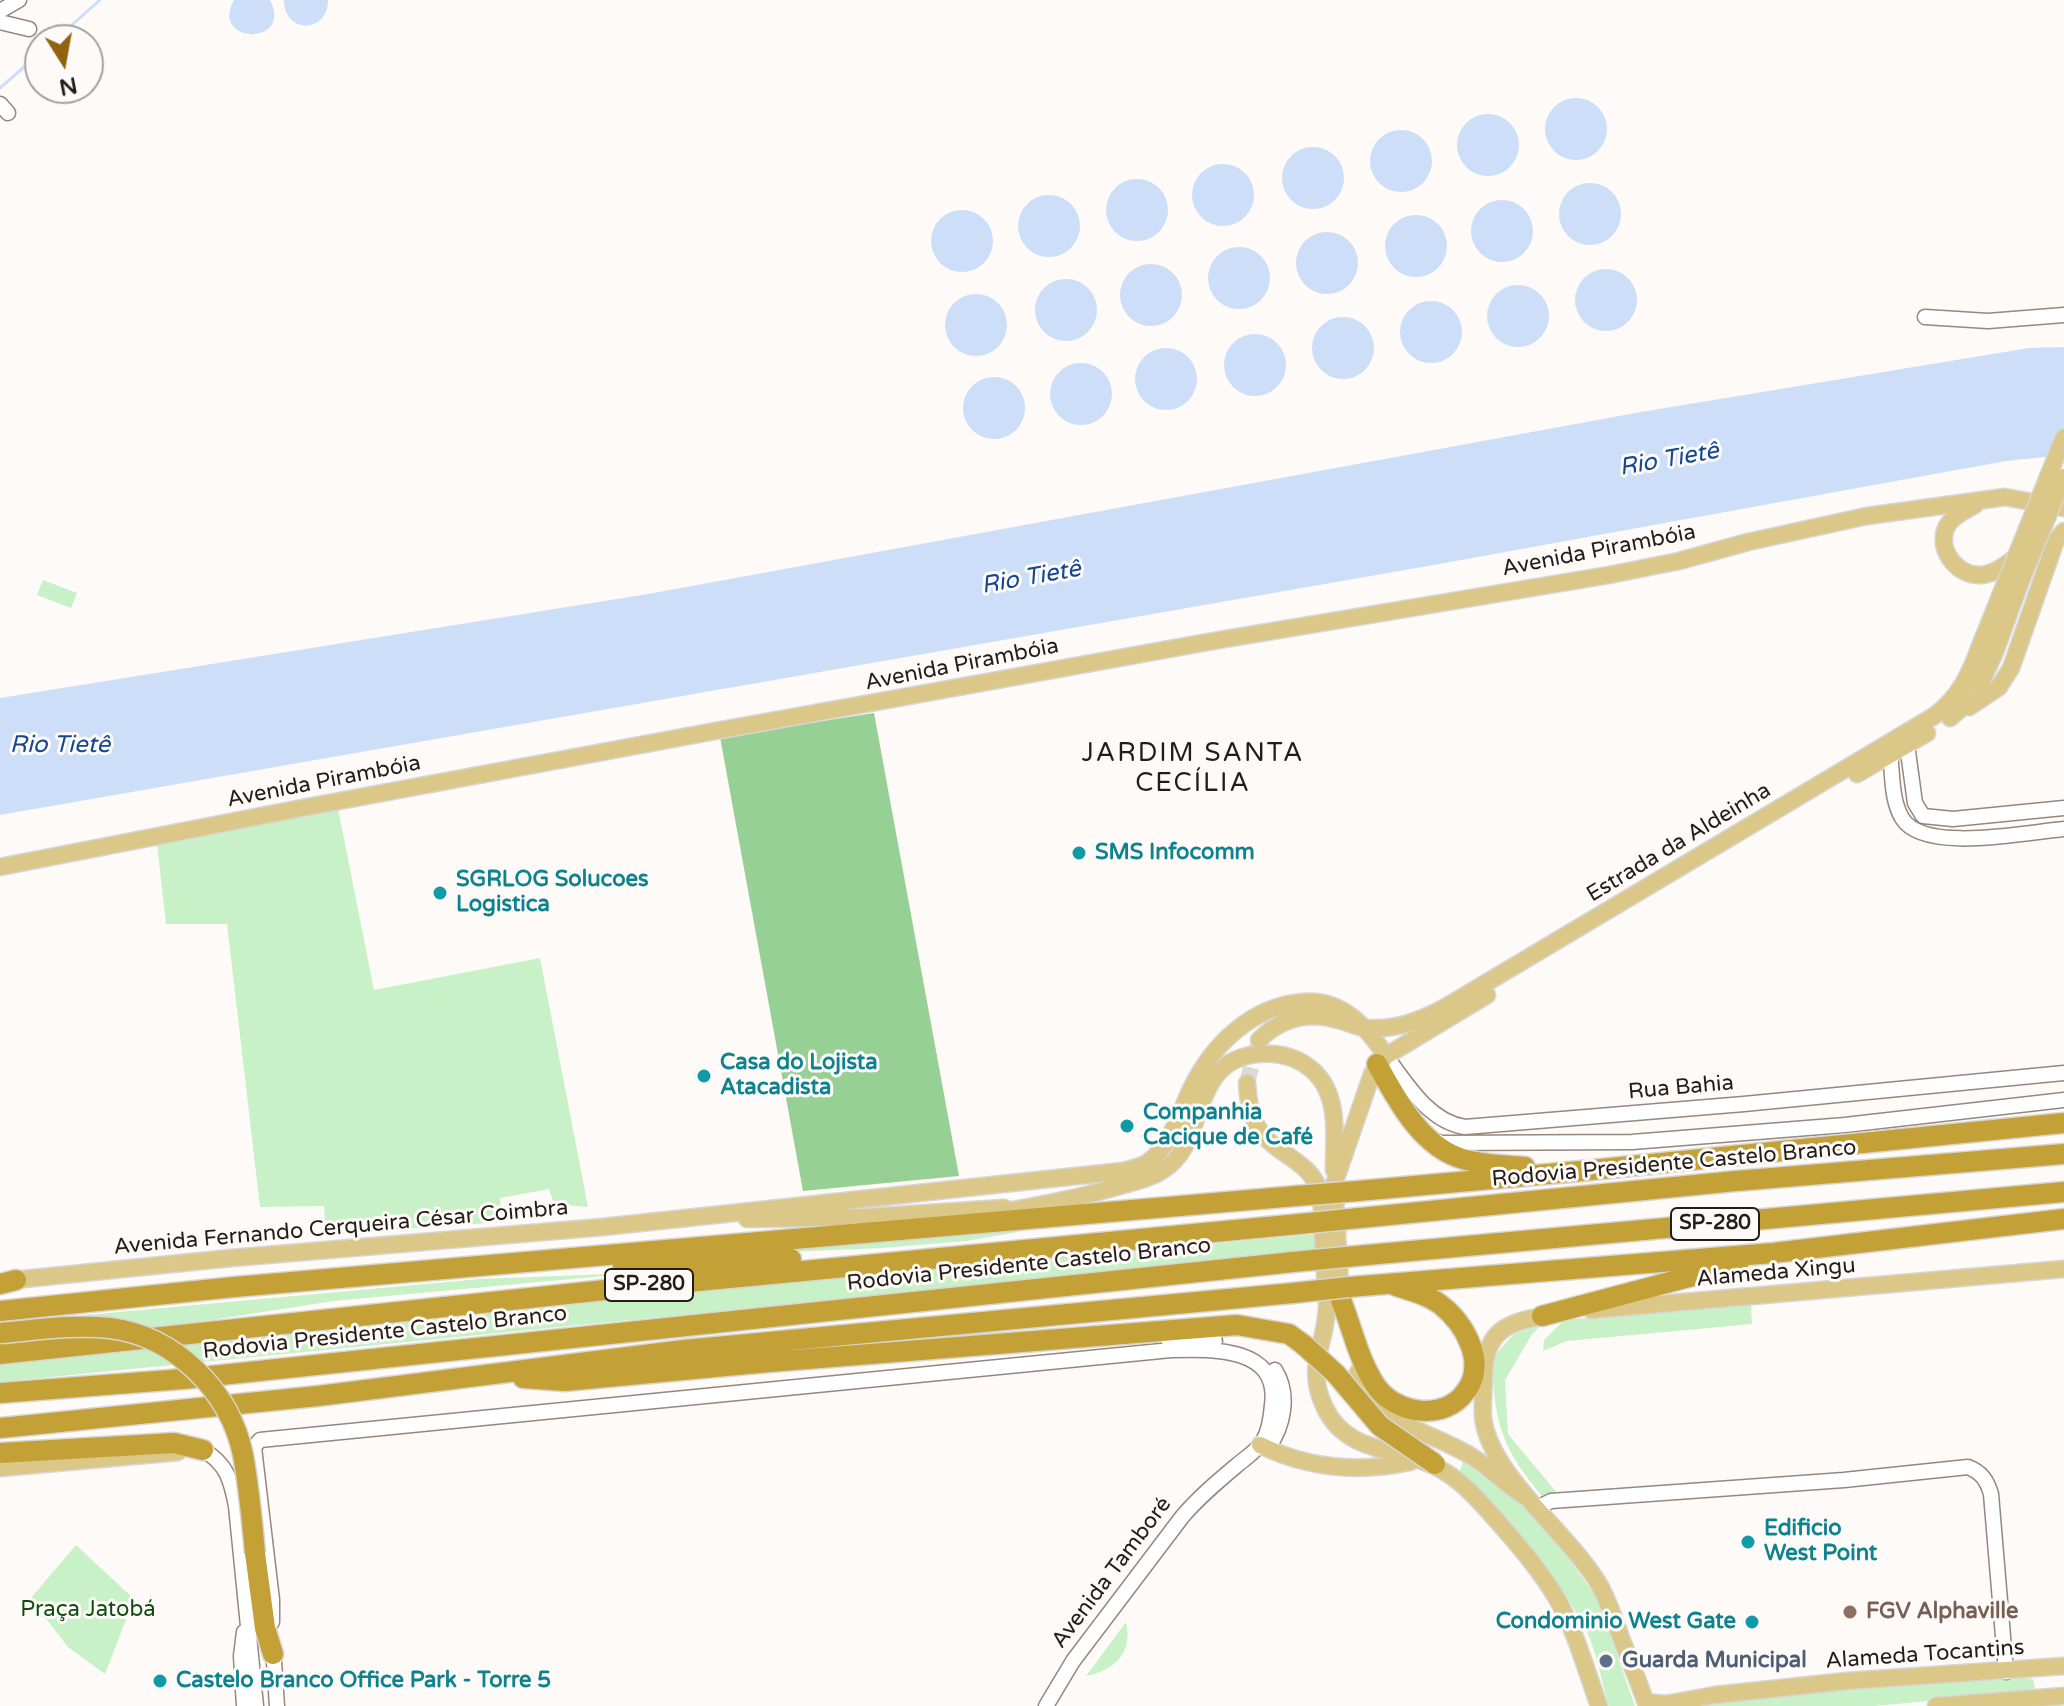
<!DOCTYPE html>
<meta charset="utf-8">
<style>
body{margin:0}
#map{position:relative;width:2064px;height:1706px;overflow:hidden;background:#fdfaf8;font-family:"Varela Round",sans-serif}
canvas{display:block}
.north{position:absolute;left:24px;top:24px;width:80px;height:80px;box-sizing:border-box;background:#fdfaf8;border:2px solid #a6a19e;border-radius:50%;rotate:169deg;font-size:22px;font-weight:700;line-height:32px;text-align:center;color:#231c18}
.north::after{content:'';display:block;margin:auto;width:28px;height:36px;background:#92630f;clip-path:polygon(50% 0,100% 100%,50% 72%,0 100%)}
</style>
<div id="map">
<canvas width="2064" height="1706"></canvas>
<div class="north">N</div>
</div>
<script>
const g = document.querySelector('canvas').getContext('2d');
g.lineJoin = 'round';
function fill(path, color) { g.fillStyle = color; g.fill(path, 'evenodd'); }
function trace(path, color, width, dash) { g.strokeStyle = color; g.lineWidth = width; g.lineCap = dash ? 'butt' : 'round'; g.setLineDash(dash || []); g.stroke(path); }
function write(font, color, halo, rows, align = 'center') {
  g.font = font + ' "Varela Round",sans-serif'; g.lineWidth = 6; g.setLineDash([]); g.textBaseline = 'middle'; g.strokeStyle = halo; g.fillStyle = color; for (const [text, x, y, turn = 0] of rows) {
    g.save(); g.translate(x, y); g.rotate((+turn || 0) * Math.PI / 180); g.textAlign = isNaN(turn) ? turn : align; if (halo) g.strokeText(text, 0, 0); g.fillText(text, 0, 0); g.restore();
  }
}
fill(new Path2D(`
 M43,580L77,593L71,608L37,595Z
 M338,809L374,990L540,958L588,1207L554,1204L549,1189L500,1198L502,1222L326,1235L324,1206L260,1207L227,924H166L157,844Z
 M1017,1226L1018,1232L967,1241L882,1248L575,1261Z
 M1318,1234L1321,1252L0,1382V1360L490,1311Z
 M636,1273L334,1301L179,1325L87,1335L86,1315L480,1279Z
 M1751,1304L1752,1324L1567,1341L1543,1351L1544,1340L1564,1320Z
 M1541,1325L1531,1336L1505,1380L1508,1434L1563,1500L1554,1510C1507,1456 1492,1430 1493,1357L1514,1334Z
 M1463,1461L1541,1520L1597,1598L1635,1706H1609C1601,1681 1597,1651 1585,1628C1557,1574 1503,1517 1459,1474Z
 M76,1545L134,1599L105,1674L68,1647L47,1620L24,1606Z
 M1126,1622C1133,1653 1115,1670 1086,1676Z
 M2018,1677L2033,1679L2035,1687L2033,1691L1875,1706H1686L1812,1689Z`), '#c9f1c7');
fill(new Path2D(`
 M874,713L959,1176L803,1191L720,737Z`), '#97d094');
fill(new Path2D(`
 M234,0H270C294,46 209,45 234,0Z
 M284,0H328C328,34 284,34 284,0Z
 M1545 129a31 31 0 1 1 62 0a31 31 0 1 1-62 0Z
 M1457 145a31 31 0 1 1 62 0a31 31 0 1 1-62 0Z
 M1370 161a31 31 0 1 1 62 0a31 31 0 1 1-62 0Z
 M1282 178a31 31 0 1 1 62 0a31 31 0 1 1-62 0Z
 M1192 195a31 31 0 1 1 62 0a31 31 0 1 1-62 0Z
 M1106 210a31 31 0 1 1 62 0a31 31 0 1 1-62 0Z
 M1559 214a31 31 0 1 1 62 0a31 31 0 1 1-62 0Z
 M1018 226a31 31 0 1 1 62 0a31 31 0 1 1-62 0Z
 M1471 231a31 31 0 1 1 62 0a31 31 0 1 1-62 0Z
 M931 241a31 31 0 1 1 62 0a31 31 0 1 1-62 0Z
 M1385 246a31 31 0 1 1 62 0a31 31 0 1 1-62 0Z
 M1296 263a31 31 0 1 1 62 0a31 31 0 1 1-62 0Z
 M1208 278a31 31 0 1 1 62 0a31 31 0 1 1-62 0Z
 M1120 295a31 31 0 1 1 62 0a31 31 0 1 1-62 0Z
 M1575 300a31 31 0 1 1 62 0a31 31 0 1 1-62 0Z
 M1035 310a31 31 0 1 1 62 0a31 31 0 1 1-62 0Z
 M1487 316a31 31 0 1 1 62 0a31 31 0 1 1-62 0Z
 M945 325a31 31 0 1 1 62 0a31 31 0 1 1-62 0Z
 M1400 332a31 31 0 1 1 62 0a31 31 0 1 1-62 0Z
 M1312 348a31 31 0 1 1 62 0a31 31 0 1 1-62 0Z
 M1224 365a31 31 0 1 1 62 0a31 31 0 1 1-62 0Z
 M2064,347V455L2006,461L1428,566L0,815V698L648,594L1641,412L2029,348Z
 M1135 379a31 31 0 1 1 62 0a31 31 0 1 1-62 0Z
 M1050 394a31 31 0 1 1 62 0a31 31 0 1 1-62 0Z
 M963 408a31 31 0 1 1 62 0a31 31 0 1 1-62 0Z`), '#cddef9');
trace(new Path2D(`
 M55,40L100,0
 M0,88L40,53`), '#cddef9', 3);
trace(new Path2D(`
 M1247,1083L1257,1046`), '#dcd9d6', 16, [16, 8]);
const minor = new Path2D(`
 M0,11L19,0
 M0,22L29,29
 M0,104L8,113
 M1925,317L1988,321L2064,315
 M1906,737L1915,803L1923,816L1953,819L2064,808
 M1889,745C1893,768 1890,798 1902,818C1923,854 2028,832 2064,829
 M1386,1056C1406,1083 1429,1122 1465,1127L1744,1104L2064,1073
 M1435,1141L1442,1143L1632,1142L1845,1125L2064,1100
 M1168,1339L1215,1341
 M1268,1448C1284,1426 1290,1394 1275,1370
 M203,1450C227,1464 231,1480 236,1506L256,1706
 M1537,1508L1551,1501L1844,1480L1968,1467C1981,1472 1987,1480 1991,1494L2006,1672
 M272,1622V1600L255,1456L254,1447L260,1440L1171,1350C1210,1349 1280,1346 1272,1405C1271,1417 1269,1431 1263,1441C1257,1451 1244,1459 1236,1466C1217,1482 1198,1498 1182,1517L1073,1661L1046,1706
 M244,1632L241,1656L244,1706
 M273,1647L277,1706`);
const major = new Path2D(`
 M1975,505C1966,510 1956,514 1949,523C1933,545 1956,577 1981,575C1994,574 2005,566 2015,558
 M1969,707L1999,687L2011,668L2056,540L2064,531
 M1950,718L1975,696L1995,652
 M1857,774L1927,733
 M0,867L307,807L710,732L1219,640L1609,575L1679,561L1748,542L1867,516L2005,497L2064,508
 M1259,1040C1281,1018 1307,1011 1338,1020C1347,1022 1357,1027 1367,1028C1396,1030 1419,1021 1444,1008L1934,716C1959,698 1970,674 1980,646
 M1386,1056L1487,995
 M1247,1083C1248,1101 1252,1123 1264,1136C1285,1159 1309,1161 1321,1193C1323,1219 1323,1245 1325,1272C1325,1284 1328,1296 1327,1308C1325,1348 1305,1367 1325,1408C1348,1457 1406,1447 1445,1472C1465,1484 1482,1504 1498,1522C1519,1546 1540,1570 1557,1599C1576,1632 1586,1670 1599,1706
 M992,1214C1036,1206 1080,1198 1123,1185C1137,1181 1151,1178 1163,1170C1207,1144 1189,1066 1251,1055C1267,1052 1285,1054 1299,1061C1342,1083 1334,1131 1334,1170
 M747,1219L867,1217L1004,1208
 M4,1281L231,1258L603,1227L1123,1171C1131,1169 1140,1167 1147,1163C1171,1146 1179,1114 1191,1089C1212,1045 1252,1006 1303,1002C1341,998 1367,1027 1386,1056L1372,1074L1334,1184L1341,1299
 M1591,1310L2064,1269
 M1552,1315C1512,1320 1485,1328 1484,1374C1484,1388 1482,1403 1483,1417C1489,1474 1567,1532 1597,1581C1609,1600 1615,1622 1623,1643C1631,1664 1640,1685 1647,1706
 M1358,1372C1375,1424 1430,1431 1471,1456C1491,1468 1506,1485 1526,1497
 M1260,1445C1309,1469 1358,1473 1410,1462
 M0,1468L178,1452
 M1646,1702L1666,1704L1715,1695L1847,1681L2064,1666
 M1936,1706L2064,1696`);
const highway = new Path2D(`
 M1377,1064C1397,1100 1421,1147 1463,1159C1483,1165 1505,1165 1525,1167
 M1358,1191L1581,1171L2064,1123
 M1359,1218L1736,1181L2064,1154
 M1367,1255L2064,1192
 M623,1266L791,1259
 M0,1284L16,1280
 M1349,1287L1773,1253L2064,1219
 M1341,1300C1352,1328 1359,1361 1376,1386C1395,1414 1445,1422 1466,1391C1487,1363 1465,1324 1441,1305C1428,1295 1412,1291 1396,1286
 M0,1311L234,1287L1296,1196
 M1542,1316L1738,1264
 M0,1354L624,1288L1299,1224
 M523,1378L565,1381L769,1362L1237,1325L1289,1334L1304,1345
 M0,1393L183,1379L1293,1262
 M0,1428L318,1396L684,1350L1293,1293
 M0,1453L174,1443L203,1450
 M255,1553L265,1628L273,1654`);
trace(minor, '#97877d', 17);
trace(major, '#d7d6d5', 19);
trace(highway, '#d7d6d5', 23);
trace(minor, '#fff', 14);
trace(major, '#dbc787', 16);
trace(highway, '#c3a137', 20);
const majorBridge = new Path2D(`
 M1980,646L2064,437
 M1995,652L2022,578L2064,477`);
const highwayBridge = new Path2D(`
 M1296,1196L1358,1191
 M1299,1224L1359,1218
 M1293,1262L1367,1255
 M1293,1293L1349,1287
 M0,1333C36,1330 74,1324 110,1328C175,1336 230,1391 243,1455C249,1487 252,1520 255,1553
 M1304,1345L1336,1374L1380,1426L1435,1464`);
trace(majorBridge, '#d7d6d5', 19, []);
trace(highwayBridge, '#d7d6d5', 23, []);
trace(majorBridge, '#dbc787', 16);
trace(highwayBridge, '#c3a137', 20);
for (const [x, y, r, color] of [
 [1079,853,8,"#0f9aa8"],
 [440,893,8,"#0f9aa8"],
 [704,1076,8,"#0f9aa8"],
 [1127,1126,8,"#0f9aa8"],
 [1748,1542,8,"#0f9aa8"],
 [1850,1612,8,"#8d6e63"],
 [1752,1622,8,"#0f9aa8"],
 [1606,1661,8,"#5c6f8a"],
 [160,1681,8,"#0f9aa8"]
]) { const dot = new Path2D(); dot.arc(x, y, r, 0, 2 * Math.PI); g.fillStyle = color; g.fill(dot); trace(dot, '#fdfaf8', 3); }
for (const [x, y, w] of [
 [1715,1224,88],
 [649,1285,88]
]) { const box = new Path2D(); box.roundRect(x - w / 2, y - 16, w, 32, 6); g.fillStyle = '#fdfaf8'; g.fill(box); trace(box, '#231c18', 2); }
write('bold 20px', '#231c18', null, [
 ["SP-280",1715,1224],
 ["SP-280",649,1285]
]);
write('22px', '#231c18', '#fdfaf8', [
 ["Avenida Pirambóia",1599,551,-11],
 ["Avenida Pirambóia",962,665,-11],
 ["Avenida Pirambóia",324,782,-11],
 ["Estrada da Aldeinha",1679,843,-31],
 ["Rua Bahia",1681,1088,-5],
 ["Rodovia Presidente Castelo Branco",1674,1164,-5],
 ["Avenida Fernando Cerqueira César Coimbra",341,1228,-5],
 ["Rodovia Presidente Castelo Branco",1029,1265,-6],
 ["Alameda Xingu",1776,1273,-5],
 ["Rodovia Presidente Castelo Branco",385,1333,-6],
 ["Avenida Tamboré",1112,1573,-53],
 ["Alameda Tocantins",1925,1655,-4]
]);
write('bold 22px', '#0d838f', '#fdfaf8', [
 ["SMS Infocomm",1095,853],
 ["SGRLOG Solucoes",456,880],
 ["Logistica",456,905],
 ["Casa do Lojista",720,1063],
 ["Atacadista",720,1088],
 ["Companhia",1143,1113],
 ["Cacique de Café",1143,1138],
 ["Edificio",1764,1529],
 ["West Point",1764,1554],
 ["Condominio West Gate",1736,1622,"right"],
 ["Castelo Branco Office Park - Torre 5",176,1681]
], 'left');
write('22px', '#114b12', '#fdfaf8', [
 ["Praça Jatobá",88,1610]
]);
write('bold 22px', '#785e54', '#fdfaf8', [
 ["FGV Alphaville",1866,1612]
], 'left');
write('bold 22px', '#4e5e75', '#fdfaf8', [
 ["Guarda Municipal",1622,1661]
], 'left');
write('italic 24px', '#134790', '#fdfaf8', [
 ["Rio Tietê",1669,460,-10],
 ["Rio Tietê",1031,578,-10],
 ["Rio Tietê",60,746]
]);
g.letterSpacing = '2px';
write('26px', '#231c18', '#fdfaf8', [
 ["JARDIM SANTA",1193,754],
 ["CECÍLIA",1193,784]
]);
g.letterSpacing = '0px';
</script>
